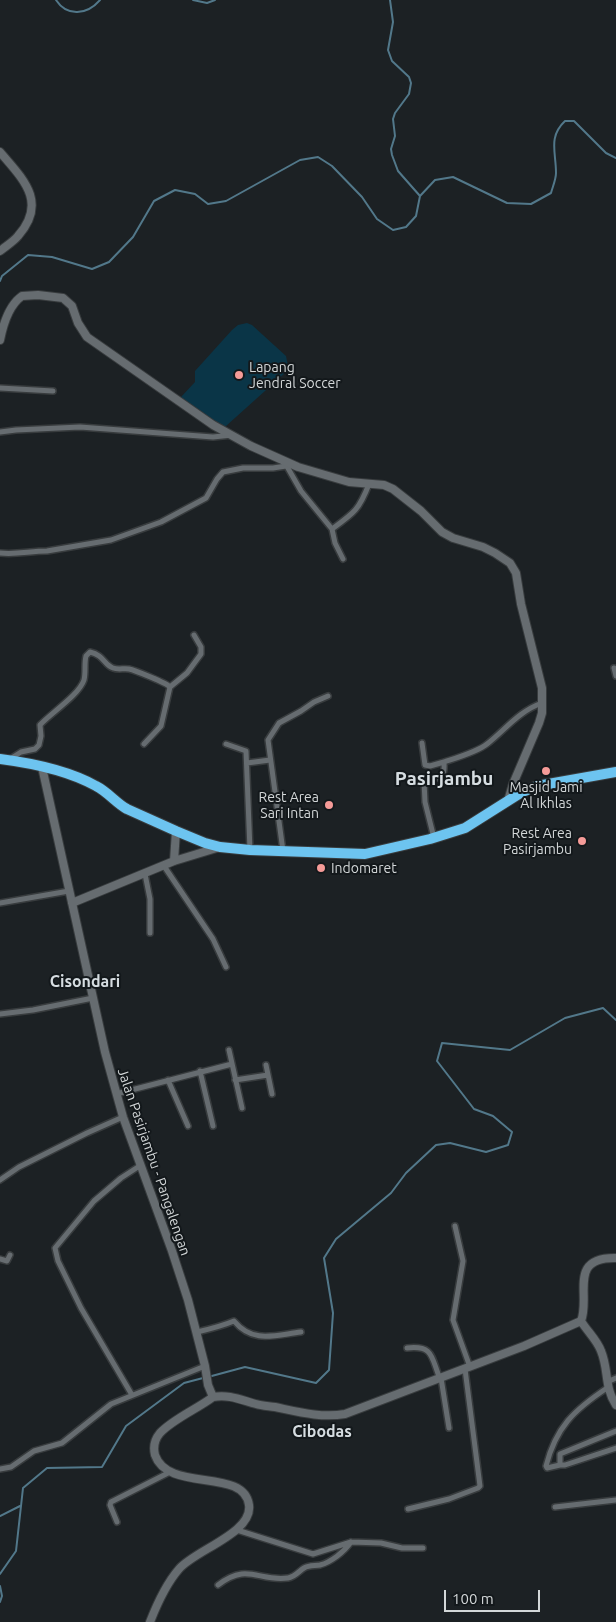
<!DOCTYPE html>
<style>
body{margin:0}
#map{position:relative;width:616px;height:1622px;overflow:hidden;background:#1c2124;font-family:Ubuntu,sans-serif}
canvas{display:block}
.scale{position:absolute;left:444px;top:1590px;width:96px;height:22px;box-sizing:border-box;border:2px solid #d3d7d8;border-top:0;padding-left:6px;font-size:15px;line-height:18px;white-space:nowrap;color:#d3d7d8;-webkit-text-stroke:4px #13181b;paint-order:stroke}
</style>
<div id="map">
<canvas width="616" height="1622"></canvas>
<div class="scale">100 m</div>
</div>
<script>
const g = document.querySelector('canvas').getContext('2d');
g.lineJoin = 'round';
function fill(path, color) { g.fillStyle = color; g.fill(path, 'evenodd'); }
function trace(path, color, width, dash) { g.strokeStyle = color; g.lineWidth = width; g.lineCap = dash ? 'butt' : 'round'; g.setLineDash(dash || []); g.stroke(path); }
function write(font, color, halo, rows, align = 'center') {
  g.font = font + ' Ubuntu,sans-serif'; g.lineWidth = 4; g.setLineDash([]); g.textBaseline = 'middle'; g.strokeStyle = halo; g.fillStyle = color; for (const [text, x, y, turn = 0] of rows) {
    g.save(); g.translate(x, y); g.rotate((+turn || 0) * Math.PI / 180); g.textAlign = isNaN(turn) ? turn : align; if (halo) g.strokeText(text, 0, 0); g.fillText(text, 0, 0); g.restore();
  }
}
fill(new Path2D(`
 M247,323L252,325L286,356L288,366L285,373L226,426H221L181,399V397L195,382V371L232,330L238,325Z`), '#0a3547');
trace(new Path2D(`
 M56,0C67,17 87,15 100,0
 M193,0L207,3L215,0
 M390,0L393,22L388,50L392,61L409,77L411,83L409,94L395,113L393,119L395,136L391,149L392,155L398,171L420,196
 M0,281L2,276L28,255L52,257L92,269L109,262L133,237L154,201L175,190L195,194L208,204L226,201L300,160L318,157L332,166L362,197L377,219L393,230L406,227L416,216L420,196L435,180L453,177L507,203L531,204L551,193C553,186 556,179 556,173C556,152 548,137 565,121H574L606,153L616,158
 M208,1377L245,1367L316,1383L329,1370L333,1313L324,1258L336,1239L391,1193L406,1173L436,1145L450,1143L486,1152L508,1145L512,1132L493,1116L474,1109L437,1061L442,1043L510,1050L565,1018L603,1008L616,1020
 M0,1516L20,1506
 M0,1574L16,1551L23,1488L47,1468L102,1467L126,1426L184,1383L203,1378
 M0,1586L2,1596L0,1602`), '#52788a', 2);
const street = new Path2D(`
 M0,388L53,391
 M0,432L16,430L80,427L213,437L232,435
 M285,463L301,491L332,529L335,543L343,559
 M332,529C354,513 359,510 369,484
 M0,553C16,555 30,551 47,551L111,540L161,522L206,498L217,479L223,472L243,468H273L286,466
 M614,668L616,676
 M170,687L187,673L201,654V647L194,635
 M422,743L425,765L430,766L444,762
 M226,744L246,751L250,850
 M10,759L21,752L35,749L39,745L41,736L40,725C51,713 79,695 84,680C86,672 84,664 86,656L90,652C104,655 104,665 113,668C118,670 124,668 129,669C134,670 167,683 170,687L161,726L144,744
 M247,763L270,760
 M413,781C421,781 436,781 442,775C445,772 444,765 444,762C456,758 477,752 487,744C505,730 519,711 542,703
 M424,781L425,802L434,838
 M283,851L268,740L279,723L301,711L314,702L328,696
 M164,866L213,939L226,967
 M145,874L150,899V933
 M0,903L69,891
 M0,1014L33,1010L93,998
 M229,1050L242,1108
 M266,1065L272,1094
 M200,1071L213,1126
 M168,1080L188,1126
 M235,1080L268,1075
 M116,1094L232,1064
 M0,1180L19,1167L87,1133L123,1117
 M455,1226L463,1261L453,1320L470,1367
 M0,1259L7,1261L10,1255
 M197,1332C210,1329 222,1326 234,1321C253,1344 275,1335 301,1332
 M407,1348C434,1345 431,1357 440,1379
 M441,1378L449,1428
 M607,1382L616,1378
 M132,1395L81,1308L58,1261L55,1248L94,1201L121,1178L141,1165
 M616,1431L560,1454V1465H565L616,1448
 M560,1465L547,1468L546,1466C556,1427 574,1410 607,1388
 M0,1469L11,1467L34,1451L62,1443L111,1404L205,1366
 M555,1507L616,1500
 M408,1509L449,1499L478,1488L480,1486L465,1369
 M117,1522L110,1505L111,1502L170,1472
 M237,1530L313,1554L351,1542L381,1543L402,1548H423
 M218,1585C248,1562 258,1582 288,1578C295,1577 299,1571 304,1568C309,1565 315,1566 320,1565C331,1562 344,1552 351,1542`);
const secondary = new Path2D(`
 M0,152C23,179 48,202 18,236C13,242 6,246 0,251
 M0,340C3,325 9,305 22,296L38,295L63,298L72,306L78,323L87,337L213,425L251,446L298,467L349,482L384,485L393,489L421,511L442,532L453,538L483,547L495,553L510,563L516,573L521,604L542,688V713L539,723L513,784L508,801
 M42,767L105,1052L123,1117L172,1251L188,1300L205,1366L208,1385L213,1397
 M174,861L176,831
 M72,903L174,861L220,847
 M581,1321C587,1331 597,1340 601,1351C609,1370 604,1387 616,1405
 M581,1321C591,1296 567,1257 616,1258
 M150,1622C157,1604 166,1584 179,1569C195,1550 253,1533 249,1505C244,1467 168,1493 155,1455C153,1447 155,1439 160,1433C173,1419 197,1409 213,1397C229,1394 241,1400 256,1404C262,1406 269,1406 275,1407C299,1412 321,1418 345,1414L524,1346L581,1321`);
const highway = new Path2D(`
 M0,759C31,763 69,771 96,786C108,792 116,803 127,809L176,831L205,843L220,847L250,850L365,854L430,839L465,828L522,792L537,786L616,772`);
trace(street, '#383c3e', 8);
trace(secondary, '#383c3e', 10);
trace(highway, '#383c3e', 12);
trace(street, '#666c70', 5);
trace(secondary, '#666c70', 8);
trace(highway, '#6dc4f0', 10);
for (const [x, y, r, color] of [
 [239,375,5,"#f59b98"],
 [546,771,5,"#f59b98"],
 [329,805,5,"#f59b98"],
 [582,841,5,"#f59b98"],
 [321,868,5,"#f59b98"]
]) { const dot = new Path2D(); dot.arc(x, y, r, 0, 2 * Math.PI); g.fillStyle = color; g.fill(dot); trace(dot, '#13181b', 2); }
write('14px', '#d3d7d8', '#13181b', [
 ["Lapang",249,367],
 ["Jendral Soccer",249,383],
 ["Masjid Jami",546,787,"center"],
 ["Al Ikhlas",546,803,"center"],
 ["Rest Area",319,797,"right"],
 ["Sari Intan",319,813,"right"],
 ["Rest Area",572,833,"right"],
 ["Pasirjambu",572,849,"right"],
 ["Indomaret",331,868]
], 'left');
write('14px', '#d3d7d8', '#13181b', [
 ["Jalan Pasirjambu - Pangalengan",154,1162,71]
]);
write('bold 16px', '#d6dde1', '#13181b', [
 ["Cisondari",85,982],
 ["Cibodas",322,1432]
]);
write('bold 19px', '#d6dde1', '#13181b', [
 ["Pasirjambu",444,779]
]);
</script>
